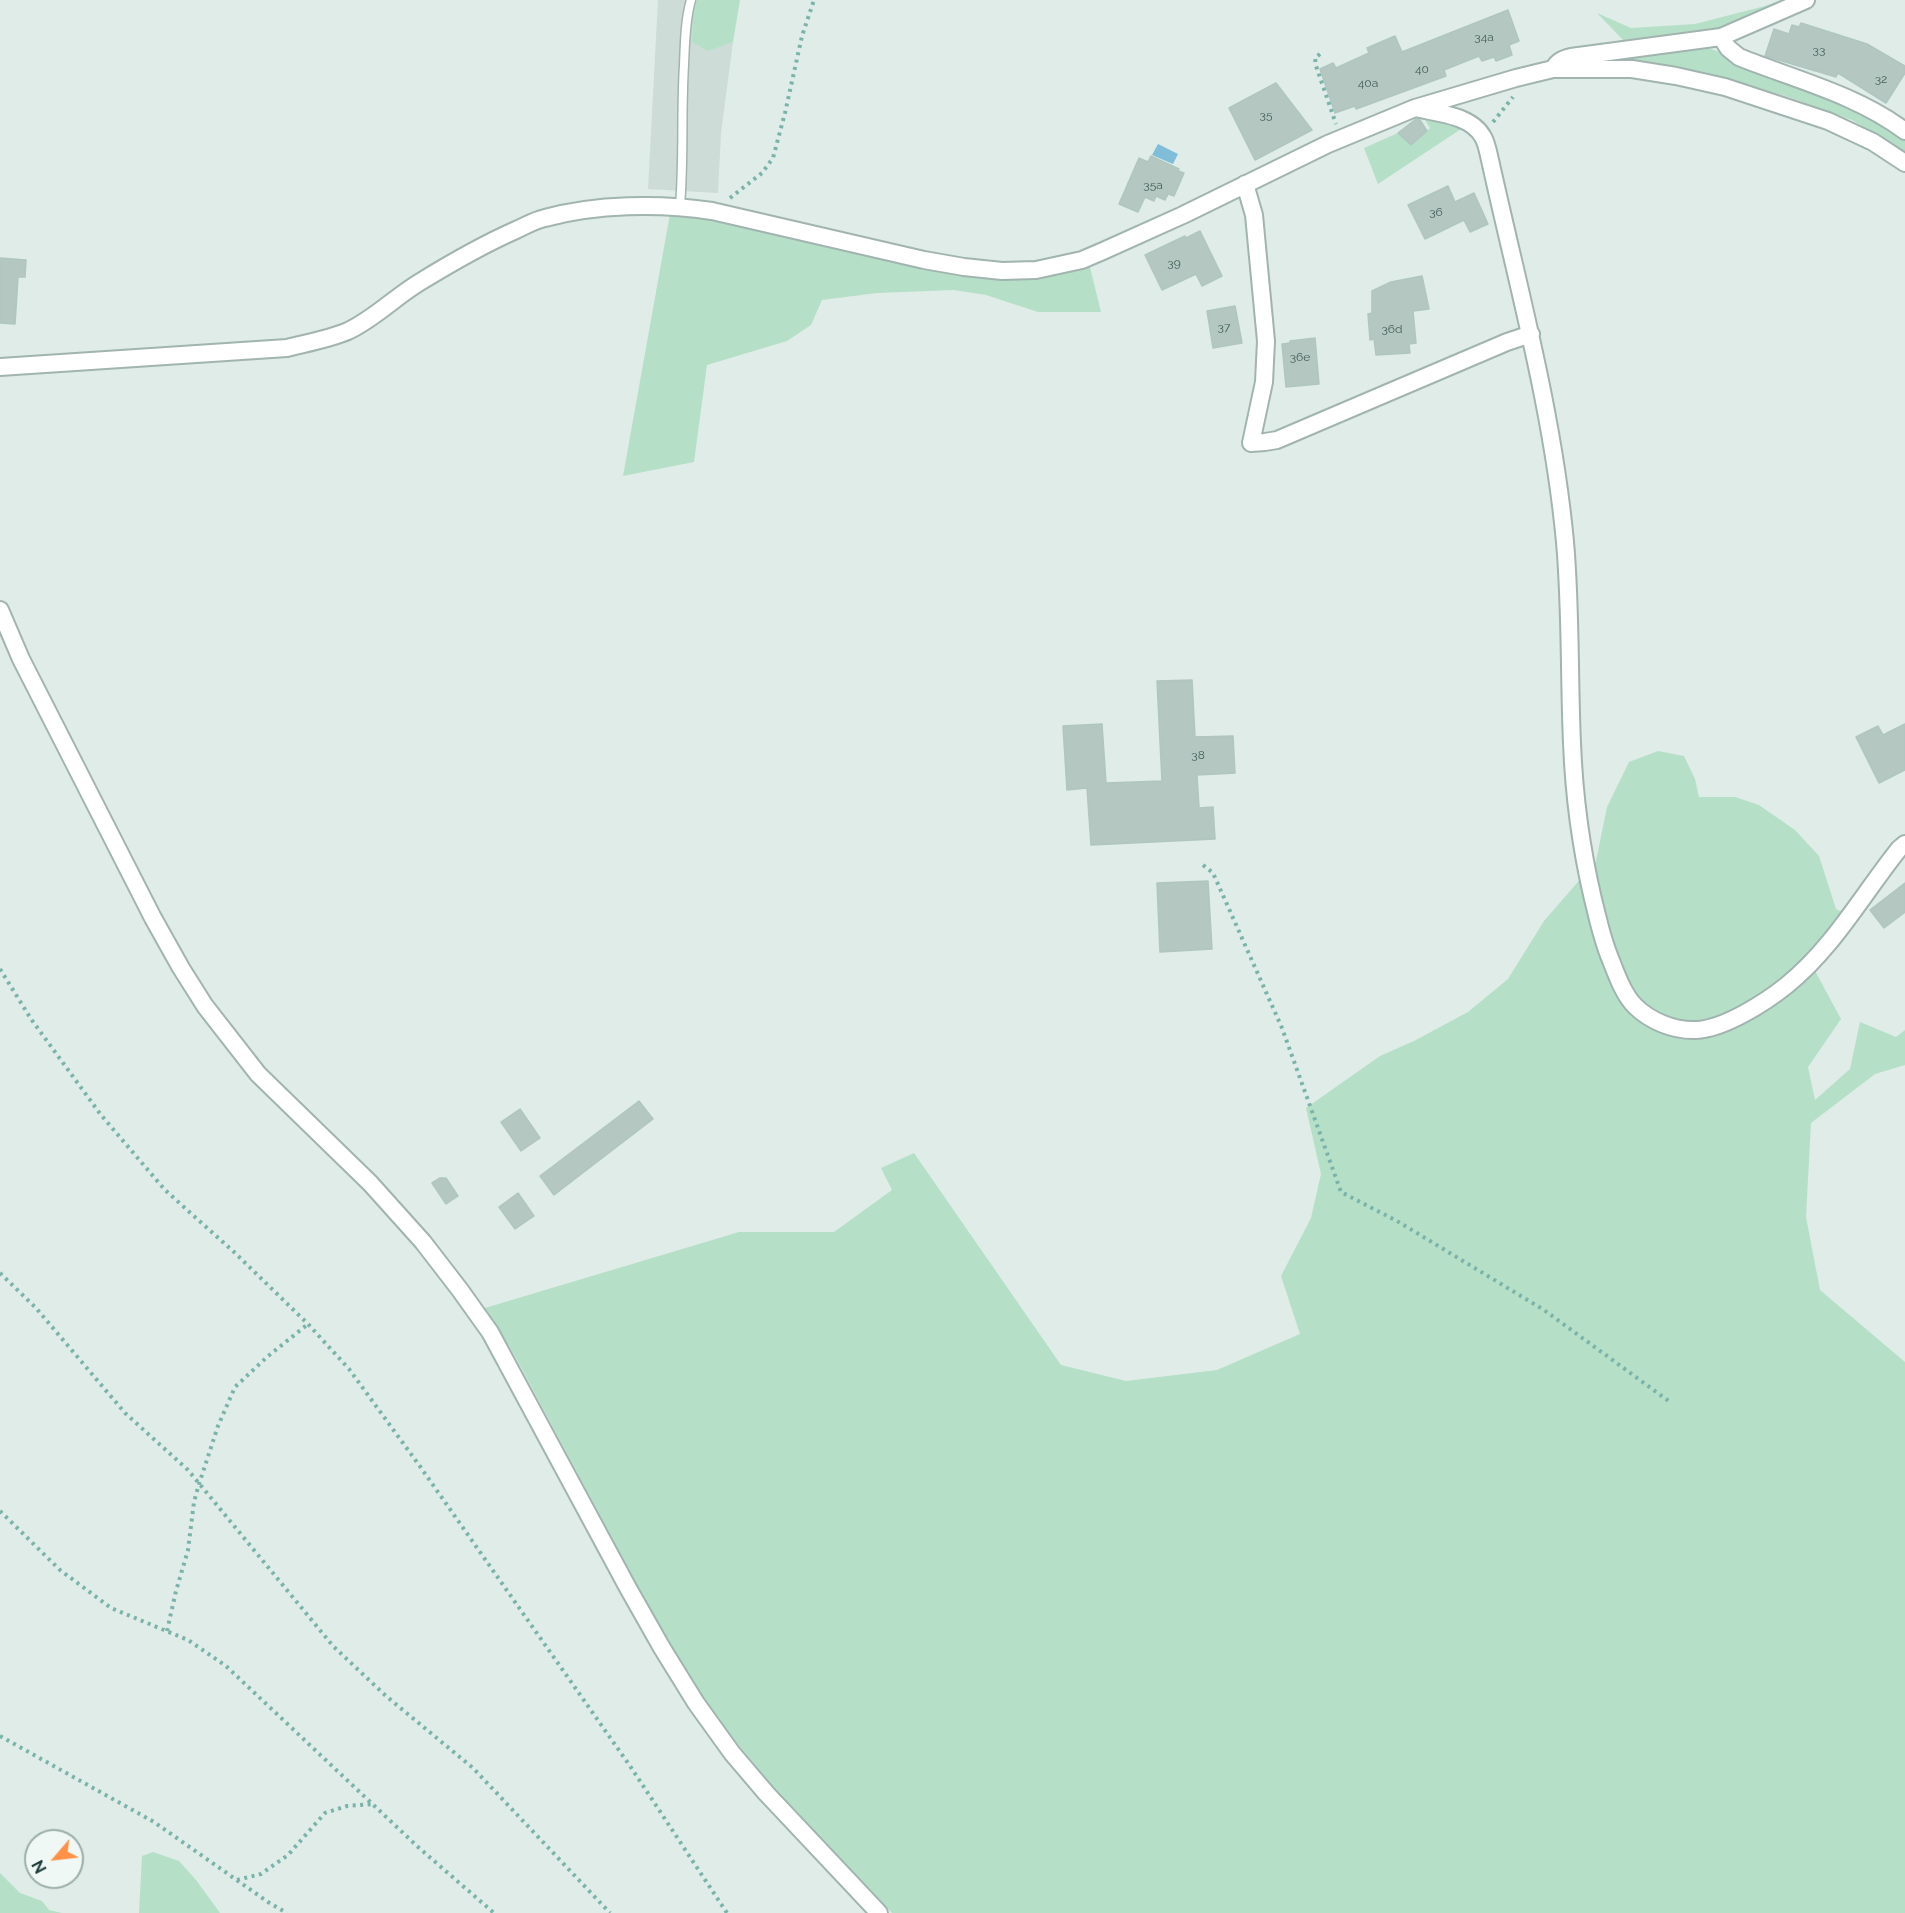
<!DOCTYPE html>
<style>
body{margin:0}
#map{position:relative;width:1905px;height:1913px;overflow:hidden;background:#dfece8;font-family:Raleway,sans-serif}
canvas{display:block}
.north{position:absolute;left:24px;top:1829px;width:60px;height:60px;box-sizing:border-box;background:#eff8f5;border:2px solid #9baeaa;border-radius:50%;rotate:242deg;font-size:16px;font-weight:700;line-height:24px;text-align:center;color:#1e3e3a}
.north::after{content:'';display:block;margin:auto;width:21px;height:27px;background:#ff9149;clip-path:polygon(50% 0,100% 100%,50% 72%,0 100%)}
</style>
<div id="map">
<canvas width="1905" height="1913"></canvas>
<div class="north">N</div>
</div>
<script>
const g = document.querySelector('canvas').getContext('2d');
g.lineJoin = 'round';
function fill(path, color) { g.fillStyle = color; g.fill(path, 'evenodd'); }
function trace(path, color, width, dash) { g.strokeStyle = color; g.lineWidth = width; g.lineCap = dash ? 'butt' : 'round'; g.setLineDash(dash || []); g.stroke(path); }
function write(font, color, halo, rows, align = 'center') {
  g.font = font + ' Raleway,sans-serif'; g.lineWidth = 5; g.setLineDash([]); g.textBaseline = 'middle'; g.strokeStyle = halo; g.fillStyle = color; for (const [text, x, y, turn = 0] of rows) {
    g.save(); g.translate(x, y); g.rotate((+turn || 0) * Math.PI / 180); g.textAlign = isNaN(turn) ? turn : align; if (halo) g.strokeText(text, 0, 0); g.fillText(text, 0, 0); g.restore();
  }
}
fill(new Path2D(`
 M658,0H697L693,10L708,50L733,42L721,133L718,193L648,189Z`), '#cddcd7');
fill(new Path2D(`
 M697,0H740L733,42L708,51L692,42L693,10Z
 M1781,0H1795L1726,29L1624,41L1597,13L1631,28L1695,24L1765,6Z
 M1701,45L1796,81L1905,135V152L1852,120L1783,95L1681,68L1633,62L1577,59Z
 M1423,117L1450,121L1461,129L1378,184L1364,148L1398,133L1412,145L1430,128Z
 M670,214L737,221L938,268L991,278H1040L1089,263L1101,312H1038L986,295L954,290L877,293L822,300L811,325L787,341L707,365L694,462L623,476Z
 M1658,751L1684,756L1695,779L1699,797H1735L1759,805L1795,830L1819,856L1836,909L1844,913L1808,958L1841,1019L1808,1067L1815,1100L1850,1069L1860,1022L1896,1037L1905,1030V1065L1875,1074L1811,1123L1806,1217L1820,1290L1905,1362V1913H892L784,1800L719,1721L670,1646L515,1356L485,1308L739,1232H834L892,1190L881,1168L914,1153L1061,1365L1126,1381L1217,1370L1300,1334L1281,1276L1311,1218L1321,1174L1306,1108L1380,1056L1414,1041L1468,1012L1508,979L1544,921L1596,861L1607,807L1629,762Z
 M153,1852L179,1861L196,1880L220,1913H139L142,1856Z
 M0,1873L20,1893L42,1901L49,1910L62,1913H0Z`), '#b5e0c7');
fill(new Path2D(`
 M1158,144L1178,154L1173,164L1152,155Z`), '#80bdd8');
const building = new Path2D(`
 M1508,10L1519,41L1509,45L1512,55L1496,61L1494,57L1482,61L1479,56L1444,70L1446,76L1356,109L1355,106L1335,113L1320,69L1333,63L1336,68L1369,53L1367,48L1395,36L1402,52Z
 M1801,23L1867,44L1905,66V73L1886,103L1838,73L1836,77L1765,56L1774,29L1789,34L1792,25L1799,27Z
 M1276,83L1312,130L1255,160L1229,108Z
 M1416,119L1420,120L1427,131L1411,145L1398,133Z
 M1151,156L1179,169L1178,171L1184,173L1174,196L1168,194L1165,200L1156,196L1154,201L1145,197L1138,212L1119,204L1139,158L1148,162Z
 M1448,186L1455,202L1474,193L1488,224L1470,232L1464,220L1425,239L1408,205Z
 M1200,231L1222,276L1202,286L1196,274L1162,290L1145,255L1185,236L1186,238Z
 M0,258L26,260L25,277H18L15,324L0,323Z
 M1422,276L1429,309L1413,311L1416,343L1409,344L1410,353L1376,355L1374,339L1370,340L1368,314L1372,313V291L1391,282Z
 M1235,306L1242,343L1213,348L1207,311Z
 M1315,338L1319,384L1286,387L1282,344L1290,343V341Z
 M1192,680L1195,737L1233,736L1235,773L1197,775L1199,808L1213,807L1215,839L1091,845L1087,788L1067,790L1063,726L1102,724L1106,783L1162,781L1157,681Z
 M1905,724V770L1879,783L1856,737L1878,726L1883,735Z
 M1208,881L1212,949L1160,952L1157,883Z
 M1905,883V912L1884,928L1870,910Z
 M639,1101L653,1119L554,1195L540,1176Z
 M520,1109L540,1138L521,1151L501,1122Z
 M440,1178H446L458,1196L446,1204L432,1183Z
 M518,1193L534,1216L515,1229L499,1207Z`);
fill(building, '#b4c7c1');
trace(building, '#b0c6c0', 1.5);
const lane = new Path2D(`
 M680,206C684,159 681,112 684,65C685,44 685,20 691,0`);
const street = new Path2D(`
 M1721,37L1728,48L1739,57C1796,80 1855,94 1905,131
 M1554,68C1558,61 1563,59 1571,57L1721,37L1806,0
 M1415,108C1437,113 1471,115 1483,137C1487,144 1488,152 1490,160C1518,287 1553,412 1565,542C1571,609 1569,676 1572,743C1574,795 1581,848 1593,899C1598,919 1602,939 1610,958C1616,973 1623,994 1635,1006C1650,1021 1674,1031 1696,1030C1724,1029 1766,1002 1787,985C1833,948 1863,894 1899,849L1905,844
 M1245,184L1254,215L1266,341L1264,382L1251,443L1265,442L1277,440L1507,342L1531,334
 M0,367L287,348C307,343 329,339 348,331C374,319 395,297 420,282C451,263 482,245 516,230C525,226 535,220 545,218C596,204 660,203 712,211L924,260L964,267L1002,271L1036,270L1082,260L1103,251L1183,215L1328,144L1415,108L1516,78L1553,69H1632L1676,76L1725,87L1828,121L1873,142L1905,163
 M0,610L21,659L153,918L181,968L205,1006L258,1074L370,1183L423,1242L460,1290L490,1332L628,1588L662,1648L696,1703L732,1753L766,1793L879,1913`);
trace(lane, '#a1b4b0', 11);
trace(street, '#a1b4b0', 20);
trace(new Path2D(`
 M1320,54L1315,58L1316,66L1336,124
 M1493,122L1513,97
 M730,198L762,173L773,158L785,113L802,36L814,0
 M1203,865L1213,873L1282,1028L1341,1192L1397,1221L1544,1310L1670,1402
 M0,969L31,1019L101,1115L165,1190L234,1252L308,1324L349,1369L419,1465L630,1766L727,1913
 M0,1273L36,1308L125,1413L188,1470L333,1646L386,1696L473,1768L610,1913
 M0,1511L60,1570L111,1608L188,1640L226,1666L418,1847L494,1913
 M167,1631L176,1591L188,1550L194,1502L199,1484L218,1426L235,1387L267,1357L308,1324
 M0,1736L154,1822L268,1902L287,1913
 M237,1880L261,1874L288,1855L325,1813L347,1806L373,1804`), '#7bb3aa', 4, [3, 4.5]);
trace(lane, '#fff', 8);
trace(street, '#fff', 16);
write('12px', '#44605c', null, [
 ["34a",1484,37],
 ["33",1819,50],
 ["40",1422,69],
 ["32",1881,79],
 ["40a",1368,83],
 ["35",1266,115],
 ["35a",1153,185],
 ["36",1436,212],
 ["39",1174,263],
 ["37",1224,327],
 ["36d",1392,329],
 ["36e",1300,357],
 ["38",1198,755]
]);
</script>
